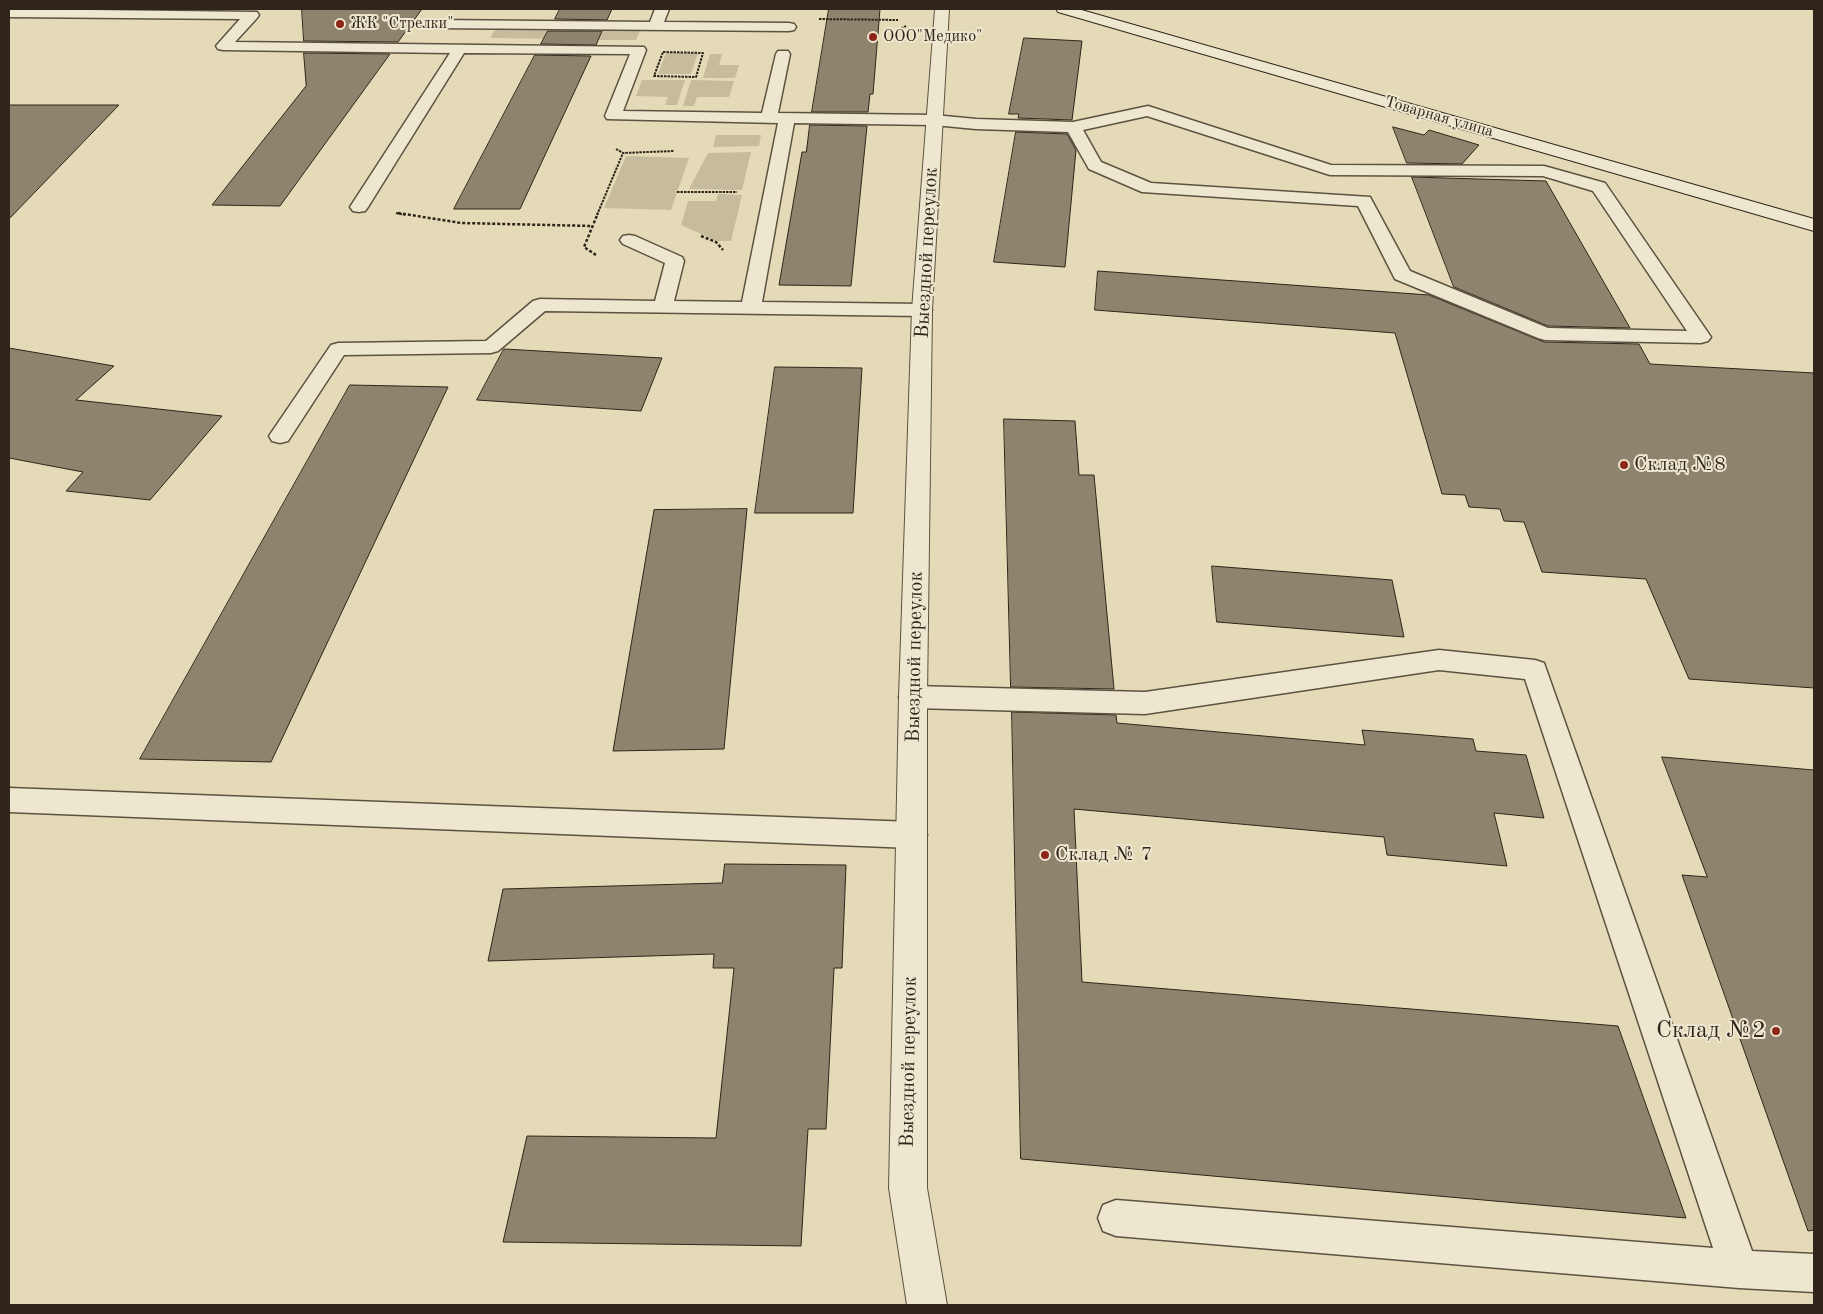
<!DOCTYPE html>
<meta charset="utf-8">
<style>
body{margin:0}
#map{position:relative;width:1823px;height:1314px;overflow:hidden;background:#e5dab7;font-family:"Old Standard TT",serif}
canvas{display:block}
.frame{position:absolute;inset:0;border:10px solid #2f251a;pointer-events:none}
</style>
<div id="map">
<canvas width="1823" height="1314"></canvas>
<div class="frame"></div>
</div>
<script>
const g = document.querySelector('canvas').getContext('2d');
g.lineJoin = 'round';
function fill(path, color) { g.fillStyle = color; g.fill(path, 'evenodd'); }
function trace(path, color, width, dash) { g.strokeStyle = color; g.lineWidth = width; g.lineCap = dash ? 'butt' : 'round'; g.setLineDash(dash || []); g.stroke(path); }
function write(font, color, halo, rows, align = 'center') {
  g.font = font + ' "Old Standard TT",serif'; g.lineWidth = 4; g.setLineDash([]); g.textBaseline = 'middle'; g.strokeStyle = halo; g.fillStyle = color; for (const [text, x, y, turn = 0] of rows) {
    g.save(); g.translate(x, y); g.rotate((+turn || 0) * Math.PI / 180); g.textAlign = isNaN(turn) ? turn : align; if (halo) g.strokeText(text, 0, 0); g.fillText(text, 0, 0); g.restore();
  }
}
fill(new Path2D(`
 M495,30L564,31L573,39L490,38Z
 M580,30L640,31L636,40H575Z
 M666,53H698L691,74H658Z
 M710,54H722L719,65H739L735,78H703Z
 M642,80H685L677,105H665L668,97L636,96Z
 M691,80L734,81L729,97H697L694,106H683Z
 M716,135H761L759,146L713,147Z
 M751,152L742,190L689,189L708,153Z
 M626,156L689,158L671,210L604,208Z
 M718,194L742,195L731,241H717L681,225L688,201H716Z`), '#c6bb9c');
const building = new Path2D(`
 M302,9H422L398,42L304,41Z
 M560,9H612L607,20L555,19Z
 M829,9H880L873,94H870L868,112H812Z
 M548,31H602L596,45L541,44Z
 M1024,38L1082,41L1072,120L1018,118L1019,114H1009Z
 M304,53L390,54L280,206L212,205L306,86Z
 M535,55L591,56L520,209H454Z
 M9,105H119L9,219Z
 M810,125L867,126L851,286L779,285L802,152H806Z
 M1393,127L1424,135L1429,130L1479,145L1462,164L1407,163Z
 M1016,132L1067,134L1076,150L1065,267L994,262Z
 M1412,177L1546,181L1630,328L1548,326L1454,287Z
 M1098,271L1429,295L1544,342L1639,344L1650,364L1814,373V688L1689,679L1646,579L1542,572L1524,522L1504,521L1500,509L1469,507L1465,495L1442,494L1395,333L1095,310Z
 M9,348L114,366L76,400L222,416L150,500L66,491L83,472L9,458Z
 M504,349L662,358L641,411L477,400Z
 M775,367L862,368L853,513H755Z
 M350,385L448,387L271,762L140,759Z
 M1004,419L1075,421L1079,475H1094L1114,689L1011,687Z
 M747,509L724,749L613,751L654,510Z
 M1212,566L1392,580L1404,637L1217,622Z
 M1012,712L1116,715L1117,723L1365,745L1362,730L1473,739L1476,751L1526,755L1544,818L1494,813L1507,866L1387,855L1384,837L1074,809L1082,982L1618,1026L1686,1218L1021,1159Z
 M1662,757L1814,770V1230L1808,1231L1682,875L1707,877Z
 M725,864L846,865L842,968H834L826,1129H808L801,1246L503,1242L527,1136L716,1138L734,968H713L714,954L488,961L503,889L722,883Z`);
fill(building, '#8e836c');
trace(building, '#2f251a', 1);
const service = new Path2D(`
 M9,9L257,12L259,15L257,18L235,42L644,47L646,50L623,111L762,113L776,54L778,51H788L790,54L778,113L934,115L976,119L1073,122L1148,106L1331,165L1544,166L1605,183L1711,337L1708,341L1701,343L1545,340L1538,338L1395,279L1358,206L1142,192L1089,169L1068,132L976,129L934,125L794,123L762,302L922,304L929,306L932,310L929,314L922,316L545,311L498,351L491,353L344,355L288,441L280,443L272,441L269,436L331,345L338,343L486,341L533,301L540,299L655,301L665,263L623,244L620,240L623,236L629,235L635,236L682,257L684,261L674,301L742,302L778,123L607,119L605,116L630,54L464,53L368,207L365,211L359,212L353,211L350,207L450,53L223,50L218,49L216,46L240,19L9,17ZM1147,116L1330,175L1543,176L1593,191L1687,331L1548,328L1410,271L1370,197L1151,183L1101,162L1083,130Z
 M655,9H669L664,22L789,23L794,24L796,27L794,30L789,31L435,28L430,27L428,24L430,21L435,20L650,22Z
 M1439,650L1535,660L1544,663L1752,1251L1814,1254V1292L1739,1288L1116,1236L1103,1231L1098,1218L1103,1205L1116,1200L1713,1248L1525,679L1439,670L1145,714L913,708L903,705L899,697L903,689L913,686L1145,692Z
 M9,788L912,822L922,826L927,835L922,844L912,848L9,812Z`);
const minor = new Path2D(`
 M935,9H949L932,310L927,697V1188L947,1305H907L889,1188L899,697L912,310Z`);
const secondary = new Path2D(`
 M1056,9H1078L1814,219V231L1058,12Z`);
trace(service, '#5c5241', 3);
trace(minor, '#5c5241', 2);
trace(secondary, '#2f251a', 2);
trace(new Path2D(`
 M819,19L898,20
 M898,30L906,26
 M663,52L703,53L696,77L654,76Z
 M616,149L623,153L674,151
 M677,192H737
 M396,213L406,215
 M597,215L623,153`), '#2f251a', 2, [2.5, 1]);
trace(new Path2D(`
 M398,213L461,223L592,226
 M701,236L716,242L723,250
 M596,255L584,247L598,213`), '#2f251a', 2.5, [3, 2]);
fill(service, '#eee7d0');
fill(minor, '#eee7d0');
fill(secondary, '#eee7d0');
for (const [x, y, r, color] of [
 [340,24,5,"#8f2418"],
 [873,37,5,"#8f2418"],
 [1624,465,5,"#8f2418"],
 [1045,855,5,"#8f2418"],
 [1776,1031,5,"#8f2418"]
]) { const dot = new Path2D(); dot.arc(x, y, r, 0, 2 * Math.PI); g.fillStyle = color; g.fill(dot); trace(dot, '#eee7d0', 2); }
write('16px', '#2f251a', '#eee7d0', [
 ["ЖК \"Стрелки\"",350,24],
 ["ООО\"Медико\"",883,37]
], 'left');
write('16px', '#2f251a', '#eee7d0', [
 ["Товарная улица",1439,117,16]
]);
write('20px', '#2f251a', '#eee7d0', [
 ["Выездной переулок",927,253,-87],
 ["Выездной переулок",915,657,-89],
 ["Выездной переулок",909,1062,-89]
]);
write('20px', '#2f251a', '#eee7d0', [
 ["Склад №8",1634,465],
 ["Склад № 7",1055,855]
], 'left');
write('24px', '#2f251a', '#eee7d0', [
 ["Склад №2",1766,1031]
], 'right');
</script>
